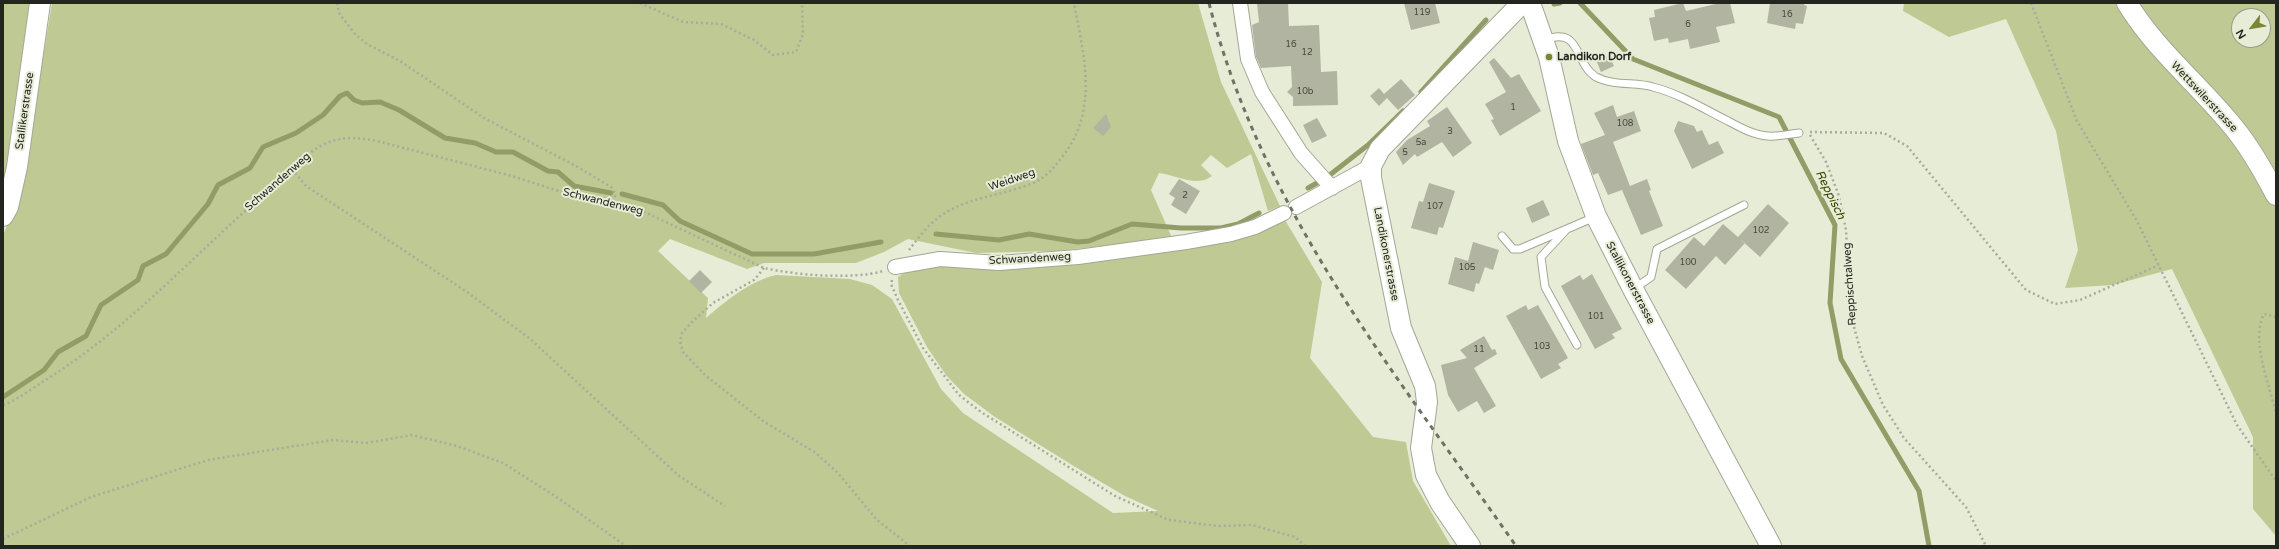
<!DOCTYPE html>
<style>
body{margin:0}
#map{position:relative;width:2279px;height:549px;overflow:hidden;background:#e7ecd7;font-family:"Varela Round",sans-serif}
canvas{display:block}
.frame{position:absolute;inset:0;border:4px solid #24251e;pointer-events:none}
.north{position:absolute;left:2231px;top:8px;width:40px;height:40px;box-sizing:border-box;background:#e7ecd7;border:1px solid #999c8d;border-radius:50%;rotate:239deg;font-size:11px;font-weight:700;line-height:16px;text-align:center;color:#24251e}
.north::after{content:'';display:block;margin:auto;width:14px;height:18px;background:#7a8634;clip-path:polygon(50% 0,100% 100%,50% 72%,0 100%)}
</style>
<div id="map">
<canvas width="2279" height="549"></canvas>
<div class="frame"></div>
<div class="north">N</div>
</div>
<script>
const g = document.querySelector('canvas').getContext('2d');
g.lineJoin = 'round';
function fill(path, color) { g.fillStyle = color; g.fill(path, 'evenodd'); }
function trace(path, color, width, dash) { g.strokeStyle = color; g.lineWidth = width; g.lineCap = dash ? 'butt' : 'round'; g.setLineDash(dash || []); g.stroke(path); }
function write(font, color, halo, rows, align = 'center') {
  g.font = font + ' "Varela Round",sans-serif'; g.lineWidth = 4; g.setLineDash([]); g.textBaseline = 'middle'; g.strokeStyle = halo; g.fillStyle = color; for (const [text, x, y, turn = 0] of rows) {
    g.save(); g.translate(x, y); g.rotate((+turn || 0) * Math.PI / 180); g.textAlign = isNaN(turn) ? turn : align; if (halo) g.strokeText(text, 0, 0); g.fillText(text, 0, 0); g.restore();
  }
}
fill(new Path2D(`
 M3,3H31L9,160L3,182Z
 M52,3H1198L1221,82L1280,206L1268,211L1251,154L1227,168L1211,155L1201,165L1212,176C1196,188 1177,175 1159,173L1151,190L1172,238L1058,251L976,253L908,239L884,252L856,263H764L747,269L670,239L658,251L708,298L706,318C727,300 750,281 776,275L850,279L872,285L892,299L941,389L963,413L1113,513L1158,511L1125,496L1072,465L995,417L964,394L946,375L927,347L899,293L898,277C923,260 953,265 982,268L1285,220L1322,282L1310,358L1373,437L1406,442L1413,481L1451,546H3V235L20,197Z
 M1904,3H2276V536L2253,509V437L2172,269L2113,285L2065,288L2078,250L2056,131L2006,19L1949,37L1903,11ZM2239,16H2263V40H2239Z`), '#bfc993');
trace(new Path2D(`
 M1580,3L1633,59L1779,117L1835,225L1830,303L1841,359L1919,491L1929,546
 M1554,4L1560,3
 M1421,92L1486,20
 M1331,174L1368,145L1403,111
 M1308,188L1317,183
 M622,194L663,205L680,221L752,254H814L881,242
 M936,234L999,240L1029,234L1078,242L1089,241L1132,224L1181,228H1221L1238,224L1259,213
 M3,397L44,370L58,352L86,336L101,305L138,280L143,266L166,254L208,204L218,185L250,168L263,147L296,133L323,115L340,96L347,93L354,100L362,103L380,102L399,110L445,138L475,143L496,152H513L548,171L558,172L574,186L611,193`), '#929c66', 5);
fill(new Path2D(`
 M1257,3H1288L1289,26L1319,25L1321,72L1337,71L1338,105L1293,106V97L1287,92L1292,87L1291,66L1261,68L1256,57L1252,25L1259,22Z
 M1404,3H1435L1440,23L1411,30Z
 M1683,3L1686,11L1720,3H1730L1735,23L1716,27L1720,42L1690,49L1688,39L1669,43L1668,38L1654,41L1649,18L1655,17L1654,10Z
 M1770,3H1805L1804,5L1807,6L1803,24L1796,23L1795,29L1767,23Z
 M1609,55L1614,66L1601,72L1596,60Z
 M1494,58L1511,78L1519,74L1541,111L1500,136L1491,120L1494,119L1485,104L1506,92L1489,62Z
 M1401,79L1415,95L1398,110L1387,98L1379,106L1370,96L1379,88L1384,94Z
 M1613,105L1617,117L1634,111L1641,131L1613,142L1630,186L1647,179L1651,190L1649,191L1663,226L1641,235L1622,190L1608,195L1598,173L1593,175L1581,144L1605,135L1594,113Z
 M1447,107L1472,143L1453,157L1442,142L1417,157L1415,154L1403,165L1396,152L1407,140L1430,126L1427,121Z
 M1106,114L1111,127L1103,136L1093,128Z
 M1317,118L1327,136L1312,143L1303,125Z
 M1678,121L1694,126L1697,132L1702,130L1709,145L1718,141L1724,153L1692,169L1674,131Z
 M1179,179L1200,191L1186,214L1171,205L1175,198L1169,194Z
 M1429,183L1455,191L1443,228L1439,227L1437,235L1411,228L1419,201L1423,202Z
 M1543,200L1550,215L1532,223L1526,208Z
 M1768,204L1789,223L1760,257L1740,239L1745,243L1725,265L1716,256L1686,289L1665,270L1694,237L1704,246L1723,224L1738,237Z
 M1473,242L1499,250L1493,270L1485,267L1479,284L1476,283L1474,292L1448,284L1455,257L1468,261Z
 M700,270L712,282L701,293L689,281Z
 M1592,274L1622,329L1612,334L1615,338L1595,349L1561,286L1580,275L1583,280Z
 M1526,305L1528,310L1538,305L1568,358L1558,364L1561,368L1541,379L1506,316Z
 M1484,336L1492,350L1495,349L1497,354L1474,368L1496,406L1484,413L1477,401L1458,412L1448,395L1441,365L1467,358L1460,350Z`), '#b0b4a0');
const lane = new Path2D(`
 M1544,40C1582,25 1574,64 1596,77C1613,86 1636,82 1653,87C1680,94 1704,109 1728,121C1741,128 1754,135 1768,136C1778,137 1789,134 1799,133
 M1566,230L1541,257L1545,287L1577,345
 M1502,236L1513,249H1520L1595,217
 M1635,288L1651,277L1657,249L1744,205`);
const street = new Path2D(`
 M1240,3L1248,59L1262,92L1301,153L1332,188
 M1296,207L1371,166
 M895,267L940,259L999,263L1078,257L1186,242L1231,234L1255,227L1284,213`);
const secondary = new Path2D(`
 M1530,3L1549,57L1568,141L1596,216L1633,289L1771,546
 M2127,3C2155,49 2196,82 2230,123C2249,145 2263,170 2276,195
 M3,216L8,207L17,167L40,3
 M1470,546L1440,502L1426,475L1421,448L1427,402L1425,386L1401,328L1371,178V166L1380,149L1522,3`);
trace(lane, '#a3a794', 9);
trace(street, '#a3a794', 16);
trace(secondary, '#a3a794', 22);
trace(new Path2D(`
 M337,3L339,13L354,33L367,44L400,61L484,118L576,166L611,187L615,193V203
 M640,3L683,22L721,24L754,40L773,55L796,52L803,34L802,3
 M2031,3L2077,121L2137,221L2237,425L2276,481
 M1810,132L1884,133L1907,146L2026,290L2055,304L2080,300L2159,265
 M1810,135L1826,162L1839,196L1846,230L1851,316L1862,356L1883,405L1904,438L1966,507L1986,546
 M292,169L306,186L467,292L529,338L678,475L725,506
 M909,250C919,237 930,222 945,213C969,198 1001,195 1028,185C1045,179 1051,171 1062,157C1099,111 1084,56 1074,3
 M764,268L754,280L713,303L693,321L682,333L680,341L683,352L705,375L763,421L816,453L838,473L877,520L910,546
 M892,280L891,284L898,300L923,348L959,395L981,412L1115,496L1169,520L1218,526L1252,525L1295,537L1305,546
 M2276,317L2264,314C2250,340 2270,386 2276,413
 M3,405C19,399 33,388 47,379C127,329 191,258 261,197C280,180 306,151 329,142C345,136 360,138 377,141L512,176L574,196L638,209L764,268C795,275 853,280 883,271
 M3,539L91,497L208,460L333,440L366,443L412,435L457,446L503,463L558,498L626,546`), '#a7ab9b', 2.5, [2, 3]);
trace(lane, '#fff', 7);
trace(street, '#fff', 14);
trace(secondary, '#fff', 20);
trace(new Path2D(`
 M1209,3C1262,211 1396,374 1516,546`), '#707266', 3, [5, 5]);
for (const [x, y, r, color] of [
 [1549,57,4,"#7a8634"]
]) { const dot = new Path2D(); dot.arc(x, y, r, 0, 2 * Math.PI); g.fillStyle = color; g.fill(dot); trace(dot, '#e7ecd7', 1.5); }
write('9px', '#47493e', null, [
 ["119",1422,13],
 ["16",1787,15],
 ["6",1688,25],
 ["16",1291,45],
 ["12",1307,53],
 ["10b",1305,92],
 ["1",1513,108],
 ["108",1625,124],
 ["3",1450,132],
 ["5a",1421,143],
 ["5",1405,153],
 ["2",1185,196],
 ["107",1435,207],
 ["102",1761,231],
 ["100",1688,263],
 ["105",1467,268],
 ["101",1596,317],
 ["103",1542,347],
 ["11",1479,350]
]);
write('bold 11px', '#24251e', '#e7ecd7', [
 ["Landikon Dorf",1557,57]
], 'left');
write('11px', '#24251e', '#e7ecd7', [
 ["Wettswilerstrasse",2204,97,47],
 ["Stallikerstrasse",25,111,-82],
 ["Weidweg",1012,180,-19],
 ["Schwandenweg",278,182,-41],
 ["Schwandenweg",603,202,14],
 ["Landikonerstrasse",1386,254,79],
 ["Schwandenweg",1030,259,-3],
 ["Stallikonerstrasse",1630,283,62],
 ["Reppischtalweg",1850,284,-94]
]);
write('italic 12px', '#3b4300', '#e7ecd7', [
 ["Reppisch",1830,195,64]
]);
</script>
